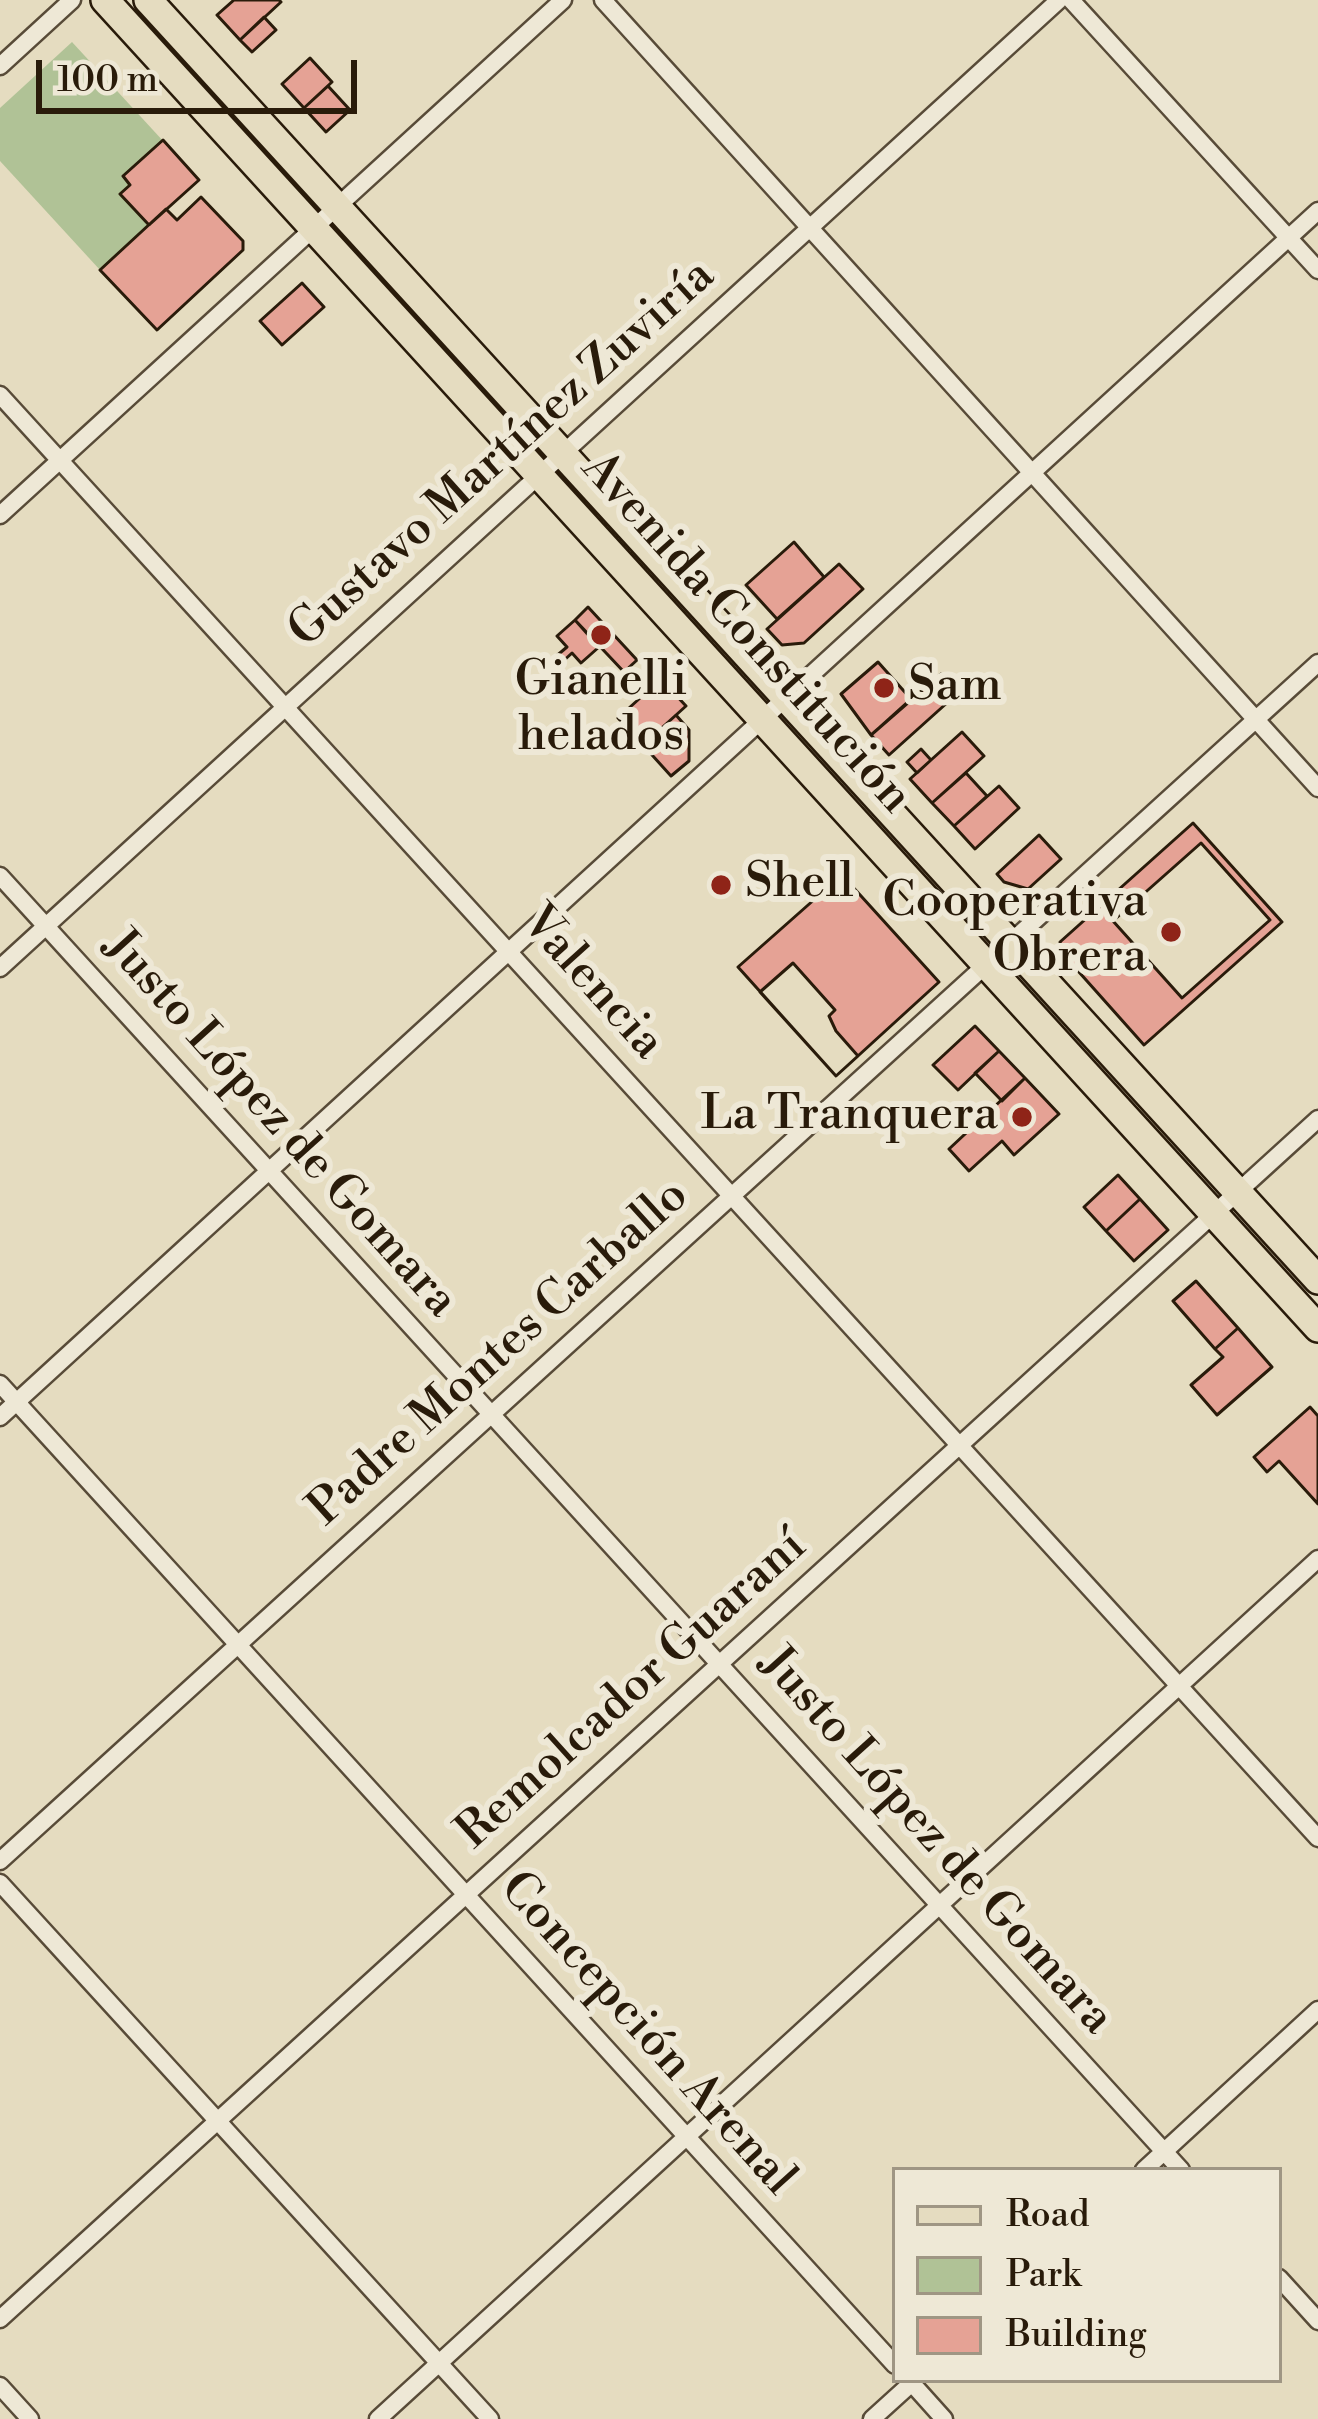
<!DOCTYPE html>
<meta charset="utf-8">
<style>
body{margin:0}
#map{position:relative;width:1318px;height:2419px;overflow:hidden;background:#e5dcc0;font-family:"Libre Bodoni",serif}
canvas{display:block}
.legend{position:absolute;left:892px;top:2167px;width:390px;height:216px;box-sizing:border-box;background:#eee8d6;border:3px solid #9f9684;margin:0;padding:15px 21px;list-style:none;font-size:36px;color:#291b0a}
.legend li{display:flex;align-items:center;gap:24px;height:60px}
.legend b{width:60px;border:3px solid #9f9684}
.scale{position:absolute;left:36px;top:60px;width:321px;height:54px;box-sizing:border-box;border:6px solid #291b0a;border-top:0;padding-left:15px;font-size:36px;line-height:42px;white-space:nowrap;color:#291b0a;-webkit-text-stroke:9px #eee8d6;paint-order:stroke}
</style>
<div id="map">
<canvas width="1318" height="2419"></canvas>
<ul class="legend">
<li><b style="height:15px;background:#e5dcc0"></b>Road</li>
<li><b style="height:33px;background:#b0c296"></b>Park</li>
<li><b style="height:33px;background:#e5a295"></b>Building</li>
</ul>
<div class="scale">100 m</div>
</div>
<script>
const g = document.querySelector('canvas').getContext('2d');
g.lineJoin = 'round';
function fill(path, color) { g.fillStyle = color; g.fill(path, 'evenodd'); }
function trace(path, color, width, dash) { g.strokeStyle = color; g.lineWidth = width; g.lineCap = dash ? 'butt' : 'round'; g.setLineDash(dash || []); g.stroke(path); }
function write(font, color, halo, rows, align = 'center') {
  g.font = font + ' "Libre Bodoni",serif'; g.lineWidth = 12; g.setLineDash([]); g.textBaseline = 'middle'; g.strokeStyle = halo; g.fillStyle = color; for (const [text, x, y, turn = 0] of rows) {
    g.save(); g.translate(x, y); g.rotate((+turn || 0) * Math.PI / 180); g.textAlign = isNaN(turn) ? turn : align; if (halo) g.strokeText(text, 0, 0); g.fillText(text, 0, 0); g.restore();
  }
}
fill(new Path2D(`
 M72,42L199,180L100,270L0,161V108Z`), '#b0c296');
const building = new Path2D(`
 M234,0H279L281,2L240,40L217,15Z
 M264,17L276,30L252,52L240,40Z
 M310,58L332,82L304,108L282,84Z
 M328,86L350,110L326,132L304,108Z
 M163,140L199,180L149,225L120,194L130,185L123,176Z
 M201,197L243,241V250L157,330L100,270L166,209L177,220Z
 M302,283L324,307L282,345L260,321Z
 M794,542L824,577L777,619L746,585Z
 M839,564L863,589L804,643L782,645L767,629Z
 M588,607L637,660L624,672L575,620Z
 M575,620L599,647L581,663L572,653L560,664L554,658L567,647L557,636Z
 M878,662L911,699L871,735L841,694Z
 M941,674L958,693L889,755L871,735Z
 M661,679L686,706L643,745L618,718Z
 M676,715L689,730V761L671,776L643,745Z
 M962,732L984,756L932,803L910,779Z
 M921,749L931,760L917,773L907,762Z
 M966,773L987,796L954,826L932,803Z
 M999,786L1019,808L975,849L954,826Z
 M1193,823L1282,922L1144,1045L1062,953L1060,942Z
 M1039,835L1061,859L1028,889L1004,882L997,874Z
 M1201,843L1270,920L1182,998L1113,921Z
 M842,875L939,982L836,1076L738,967Z
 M793,963L835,1010L829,1016L836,1031L858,1056L836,1076L760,992Z
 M975,1026L999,1051L958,1090L933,1065Z
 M999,1051L1025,1078L1002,1101L975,1073Z
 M1025,1078L1059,1114L1014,1155L1002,1141L969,1171L949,1149Z
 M1118,1175L1140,1199L1106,1231L1084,1207Z
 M1140,1199L1168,1230L1134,1261L1106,1231Z
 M1196,1281L1238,1328L1215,1349L1173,1301Z
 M1238,1328L1272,1367L1217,1415L1191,1385L1223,1357L1215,1349Z
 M1310,1407L1318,1416V1504L1279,1461L1267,1472L1254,1457Z`);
fill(building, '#e5a295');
trace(building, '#291b0a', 3);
const street = new Path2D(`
 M603,0L1318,788
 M1071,0L1318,270
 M0,66L72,0
 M0,395L1318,1838
 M0,515L563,0
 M0,876L1181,2170
 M0,968L1059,0
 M0,1384L895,2365
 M0,1417L1318,211
 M0,1861L1318,663
 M0,1883L490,2419
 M1144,2170L1318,2010
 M1279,2278L1318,2321
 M0,2319L1318,1119
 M909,2380L944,2419
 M0,2386L30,2419
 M378,2419L1318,1559
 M872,2419L915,2380`);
const primary = new Path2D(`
 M105,0L1318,1328
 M148,0L1318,1280`);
trace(street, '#584b38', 21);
trace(primary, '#291b0a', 32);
trace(street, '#eee8d6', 16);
trace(primary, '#e5dcc0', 27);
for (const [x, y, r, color] of [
 [601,635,12,"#8f2418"],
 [884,688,12,"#8f2418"],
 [721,885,12,"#8f2418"],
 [1171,932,12,"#8f2418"],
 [1022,1117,12,"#8f2418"]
]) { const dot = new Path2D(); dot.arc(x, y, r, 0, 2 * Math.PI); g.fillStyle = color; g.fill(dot); trace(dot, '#eee8d6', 4.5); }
write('48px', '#291b0a', '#eee8d6', [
 ["Gustavo Martínez Zuviría",503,455,-42],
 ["Avenida Constitución",745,634,48],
 ["Valencia",591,984,48],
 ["Justo López de Gomara",279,1125,48],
 ["Padre Montes Carballo",500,1354,-42],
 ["Remolcador Guaraní",633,1691,-42],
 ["Justo López de Gomara",935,1842,48],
 ["Concepción Arenal",646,2035,48]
]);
write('48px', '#291b0a', '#eee8d6', [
 ["Gianelli",601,683,"center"],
 ["helados",601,738,"center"],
 ["Sam",908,688],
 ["Shell",745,885],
 ["Cooperativa",1147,904,"right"],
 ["Obrera",1147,959,"right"],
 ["La Tranquera",998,1117,"right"]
], 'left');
</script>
